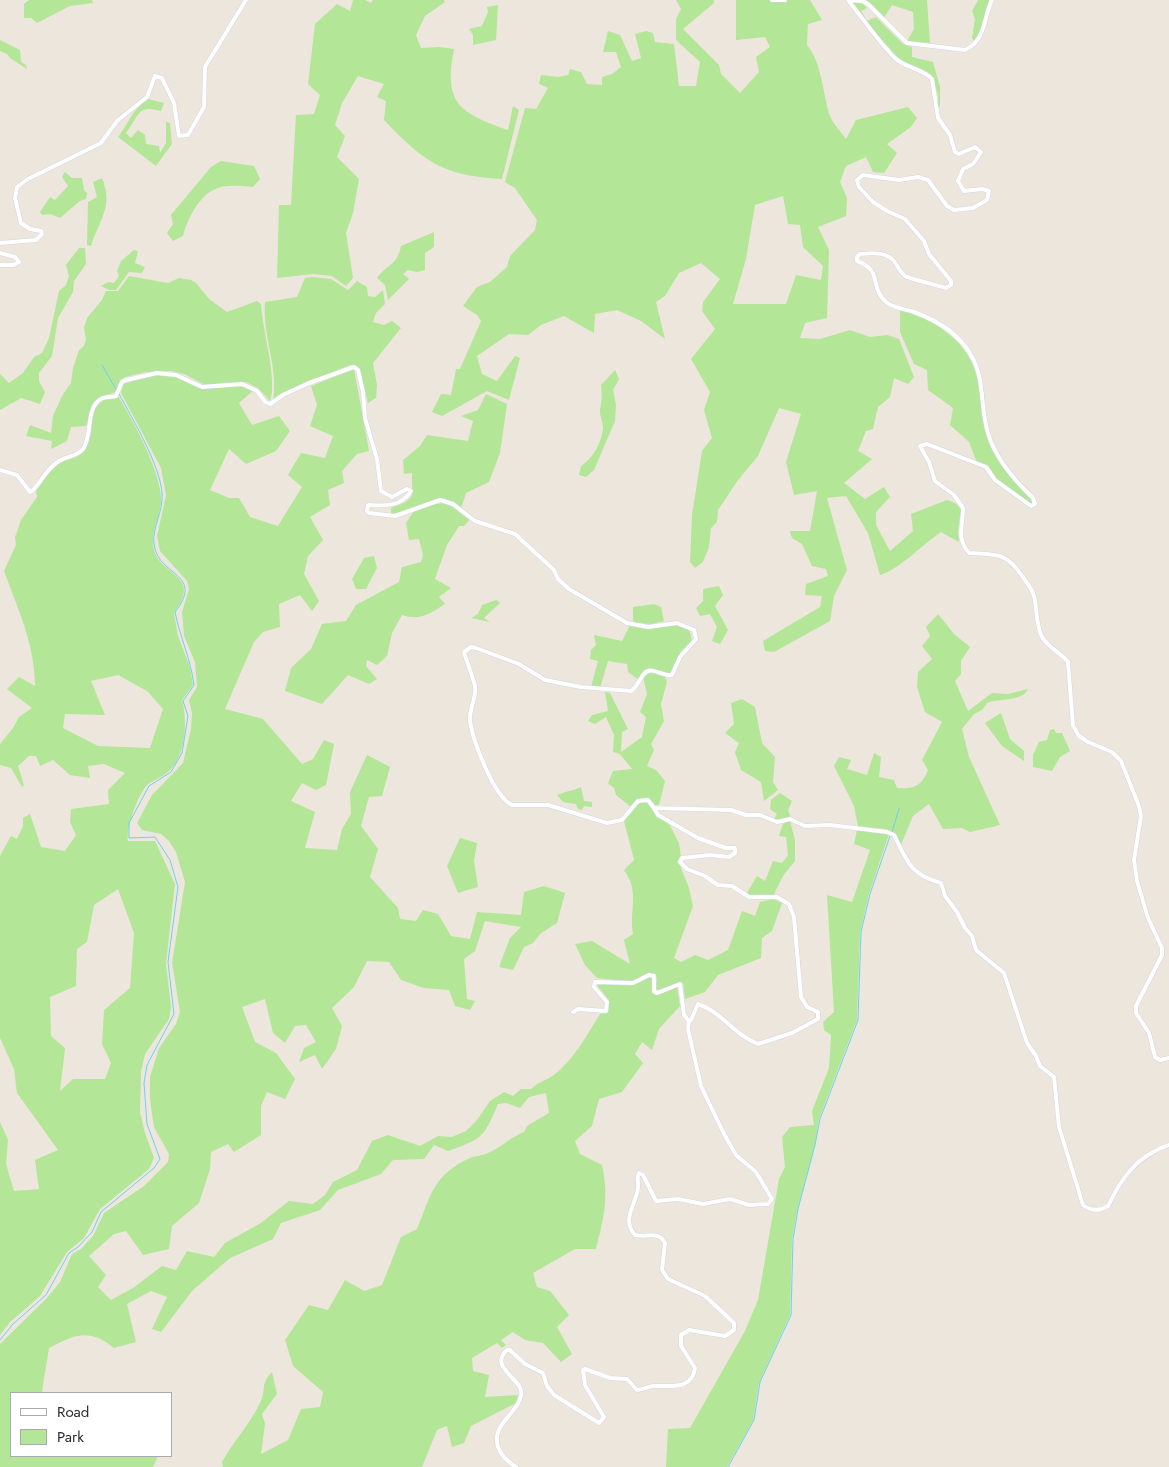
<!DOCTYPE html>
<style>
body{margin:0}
#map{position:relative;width:1169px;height:1467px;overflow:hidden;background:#ede6dc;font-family:Jost,sans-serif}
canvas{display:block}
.legend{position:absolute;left:10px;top:1392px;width:162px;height:65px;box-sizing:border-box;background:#fff;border:1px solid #aaa;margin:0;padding:6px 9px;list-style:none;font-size:15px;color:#2b2b2b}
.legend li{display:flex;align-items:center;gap:10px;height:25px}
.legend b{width:25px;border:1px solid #aaa}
</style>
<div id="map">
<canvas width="1169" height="1467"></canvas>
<ul class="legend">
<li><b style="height:6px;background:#fff"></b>Road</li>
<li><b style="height:14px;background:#b3e697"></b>Park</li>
</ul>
</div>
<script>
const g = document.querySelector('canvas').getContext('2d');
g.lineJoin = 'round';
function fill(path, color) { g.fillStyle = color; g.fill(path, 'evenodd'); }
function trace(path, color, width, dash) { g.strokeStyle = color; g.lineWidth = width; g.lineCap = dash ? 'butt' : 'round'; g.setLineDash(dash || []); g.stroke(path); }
fill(new Path2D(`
 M29,0H92L93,3L70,6L37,23L31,18H24V4Z
 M353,0H365L371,3L373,0H444L445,2L425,16L416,35L421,48L440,47L454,49C443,104 460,113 508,130L513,106L519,110L502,179C443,176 424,162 384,120L386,101L377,97L384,84L358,76L342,103L335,125L345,136L337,157L359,179L353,213L346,233L353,278L346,286L332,276L313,274L277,278L279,205H291L296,115L314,114L320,95L308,84L315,24L337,4L350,11Z
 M676,0H714V3L683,29L719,65L721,74L740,93L759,72L756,57L770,47L765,37L736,40V0H810L822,20L808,24L807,45C823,65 822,92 830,116C833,124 841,132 846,139L856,120L908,107L917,118L911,127L887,144L897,153L884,173L873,172L866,157L846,166L840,182L847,198L846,216L818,227L829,250L827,318L805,323L800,338L820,339L850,330L870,337L887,335L899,339L914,377L908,384L894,378L890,397L878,407L873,429L866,431L858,451L872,459L844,483L865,499L884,487L890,497L876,512V525L890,551L913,531L911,514L947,500L955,503L961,509L958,532L959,542L941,532C923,544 899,570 880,575L868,533L846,496L827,498L847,570L834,596L830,621L774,652L765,651L763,641L820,607L822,596L805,595L806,584L828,576L826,569L812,566L802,544L792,538L790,531H810L817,491L794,495L786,462L801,414L779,408L758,456L738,480L718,510L717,522L711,528L709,547L703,562L695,568L690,562L692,515L702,451L712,438L704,410L710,392L691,359L715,329L702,311L703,302L720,279L701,263L679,273L665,296L656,302L665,339L641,321L617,310L595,314L594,333L564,316L541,325L528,335L509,334L477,356L482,374L497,381L515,356L520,358L509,400L487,391L442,416L432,412L441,394L451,395L456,369H460L481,321L477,315L463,306L477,287L490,282L507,267L510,256L535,230L537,220L515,188L505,182L525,108L536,109L548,88L539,84L541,75L558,77L568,75L570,69L581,72L587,84L602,85V77L612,74L621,67L616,52H603L608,31L620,35L632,61L641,58L635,34L646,31L653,33L655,42L674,44L679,86H696L700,62L676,40V19L681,9ZM783,196L788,224L800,225L803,247L823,266L821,280L796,275L786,304H733L746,259L755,205Z
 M866,0H927L930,43L907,41L914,29L913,12L892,5L884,18Z
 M978,0H991L980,34L975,42L972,38L975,19L972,11Z
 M852,2L862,3L867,8L861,11L867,21L876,17L903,44L912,47V57L933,62L940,87V107L938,106V94L932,77L925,71L896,58L888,46L877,38Z
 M498,5L496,40L473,45V35L469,29L482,26L488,12L487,7Z
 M0,40L20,50L21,62L26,65L27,69L10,58L7,54L0,51Z
 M148,99L164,103L161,111C137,104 139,116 126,133L131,138L138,130L145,135L146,144L159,146L160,153L166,143V122L170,123L172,144L156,166L118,137C128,124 135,106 148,99Z
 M221,161L254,166L260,179L253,187C241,186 225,184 213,190C198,198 187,220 183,236L173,241L167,233L173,224L171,215L211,167Z
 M65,172L72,178H82L84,190L87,193L86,199L80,201L60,218L50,214L42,215L40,212L50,197L55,200L68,186L62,177Z
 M102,178C114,207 99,220 91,246L87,245L88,202L97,197L93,182Z
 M434,232V247L425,253V270L417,272L408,270L403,274L409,279L388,300L385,285L377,278C388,263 397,266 401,246Z
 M79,248H85L86,264L74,281L73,292L58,318L52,356L39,373V381L45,392L40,404L21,398L0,410V374L9,383L23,373L34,357L42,353L49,338L59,291L66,285L69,276L66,265Z
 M134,250L138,251L135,263L145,267L142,273L129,272L116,290H109L101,286L108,282L114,283L119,276L117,271L121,261Z
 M129,276L168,283L179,278L191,280L196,283L209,299L227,312L257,301L261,304C262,329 278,381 270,401L258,388L246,382L205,385L184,374L171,371L146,372L125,377L120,380L116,392L98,398L86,426L71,427L67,441L51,449L52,441L26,436L30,425L51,433L53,416L62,396L71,383L73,368L79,350L84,346L86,339L84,328L87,318L102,300L106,291H118Z
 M312,277L331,279L348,290L357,281L367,287L368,296L375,297L383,290L385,304L376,313L373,322L384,325L392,321L401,328L373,363L377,385L376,398L368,403L359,369L356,365H350L286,391L273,401C279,368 262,336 265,302L297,297L305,278Z
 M900,310C936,320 970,342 978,381C982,402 981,425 991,445C997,457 1005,469 1014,480C1019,488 1031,494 1033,503L1031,504L997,479L988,468L977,463L969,442L950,425L953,408L928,390L927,370L914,364L900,332Z
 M354,369L369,451L357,454L342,471L344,483L328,490L330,505L310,517L323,540L308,556L304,574L319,601L312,611L300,595L279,604L280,627L263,632L254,642L225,709L263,719L302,764L313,759L324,740L334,744L326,785L316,790L302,783L291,801L315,812L305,848L337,850L342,829L351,814L350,792L367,755L390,767L382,796L369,797L361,826L378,849L370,877L398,908L400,919L416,921L423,910L438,914L451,936L470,939L477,912L521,915L524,892L544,886L565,893L557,923L540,934L533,943L524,947L513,970L499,967L510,938L521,927L485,921L475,951L464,959L467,999L475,1001L470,1010L455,1006L449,990L424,988L401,980L389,962L367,961L354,987L332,1008L342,1026L336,1049L322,1069L315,1055L299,1062L304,1048L316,1042L306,1025L295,1026L285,1043L273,1033L265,999L242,1007L255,1042L276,1053L295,1079L285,1099L267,1092L261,1106V1135L234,1152L228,1144L211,1152L210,1169L199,1203L172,1226L169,1249L143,1255L126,1231L114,1234L89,1256L106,1275L98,1287L111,1300L133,1288L162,1266L176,1270L187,1251L214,1257L225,1243L261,1223L289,1201L313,1204L325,1195L333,1182L357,1170L372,1141L388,1135L420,1146L438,1136L452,1137L466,1131L477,1120L490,1101L504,1092L513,1096L521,1089H531C537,1083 544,1081 551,1077C572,1063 587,1035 600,1014L607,1013L609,1000L596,984L613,982L634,985L648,977L652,978V993L655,995L677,987L680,1006L659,1029L652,1050L642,1042L635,1054L643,1063L622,1092L599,1099L592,1126L575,1141L580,1154L602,1165C609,1198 604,1217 596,1249H575L533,1273L537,1287L550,1291L569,1315L557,1327L572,1354L561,1362L543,1343L525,1340L513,1332L501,1340L506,1345L502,1348L497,1343L472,1358L473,1371L489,1375L485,1397L518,1395L516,1403L471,1426L464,1443L452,1447L447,1426L437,1430L422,1467H223L222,1462C233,1442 250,1424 260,1403C267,1390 259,1386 272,1372L277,1394L262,1414L265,1424L261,1454L288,1440L301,1409L320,1407L323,1392L293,1366L285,1340L309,1305L328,1310L345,1280L364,1291L382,1285L401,1237L417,1229C431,1195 433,1175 470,1158C475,1156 482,1156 488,1153C501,1148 510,1137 524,1132L527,1126L549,1113L546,1093L529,1097L520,1108L506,1103L498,1104C483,1138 484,1138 448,1151L434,1145L424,1159L393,1160L381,1174L338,1190L320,1210L281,1223L273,1239L230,1258L192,1291L161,1332L152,1329L167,1297L151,1291L127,1304L136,1342L114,1348C90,1328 75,1334 49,1348L42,1391L45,1393H11V1456H158L153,1467H0V1344L47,1298L60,1282L72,1254L81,1249L93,1236L104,1213L144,1186L168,1162L169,1154L154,1127L150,1100V1077L159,1048L176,1024L180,1012L172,963L185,882L176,852L169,841L161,834L142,830L137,823L152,795L183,763L191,729L192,713L189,700L197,687L195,662L184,636L182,612L189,589L187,581L160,551L157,536L166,495L161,468L121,393L123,384L157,374L177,377L202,389L243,385L254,390L239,403L252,425L279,416L290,431L276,451L246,464L229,449L210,490L229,498H239L250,517L278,526L302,487L288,475L301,453L325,458L333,436L310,426L317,405L311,386Z
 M615,370L619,379L613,390L616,405L615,421L594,470L586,477L579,475L581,466C593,458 601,444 603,429C604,423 599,416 600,409C602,400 602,394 601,385Z
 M486,394L507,404L500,453L489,482L466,493L461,508L443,498L391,515V508C419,499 411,495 412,473L404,474L403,460L420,446L427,435L468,441L473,421L461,416L478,410Z
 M118,396C133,420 160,470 161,498C162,515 149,532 154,550C161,576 203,575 174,613L178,636L190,667L193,685L182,700C188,721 186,757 168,772C162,777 154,780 148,784C138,794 126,827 128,841H155L175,884L166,964L171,1007L169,1019L145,1054L141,1072L140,1112L145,1133L154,1158L149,1169L100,1209L84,1238L67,1252L40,1296L10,1322L0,1335V1122L8,1140L6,1164L14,1191L39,1189L35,1160L58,1150L17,1093L14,1069L0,1038V856L11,836L17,839L23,826V818L30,814L41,847L65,851L76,835L70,822L71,809L109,804L108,790L125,773L104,764L88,766L90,778L70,775L53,760L40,766L36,756H29L18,766L24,785L22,787L11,768L0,765V744L13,728L19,717L32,708L7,689L19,677L35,686C35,645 18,609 4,571L16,545L15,537L21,520L37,497L36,491C43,481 50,467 62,462C67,459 75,459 80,455C93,440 87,420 98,404C103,397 112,401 118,396ZM118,675L147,691L163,709L150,748L98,746L63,728L65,714L105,715L91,681ZM118,889L134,933L130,988L104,1010L102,1044L111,1063L105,1079H73L60,1091L65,1048L51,1036L50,997L76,986L77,949L87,942L94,905Z
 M447,503L469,520L464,526H459L447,545L435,579L451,588L439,597L445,604C429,614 420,621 402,615L392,633L387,656L377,665L367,660L366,666L377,679L369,684L348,675L322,704L285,691L291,668L311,649L322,624L346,621L356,605L399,582L402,567L421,562L423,555L419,539L409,540L406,523L414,511L436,504Z
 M374,556L377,568L366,589H356L352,579L364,558Z
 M719,586L723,595L715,606L728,630L720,644L712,641L717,627L710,614L700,616L696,608L703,601V589Z
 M496,600L500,603L484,618L490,622L471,618L478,614L482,605Z
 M654,604L661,607L664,621L652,624L633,623V607Z
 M938,614L954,634L970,647L961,661V674L955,681L968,711L992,693L1008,694L1028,689C1022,702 999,698 987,703L982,710L974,714L962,729L969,757L1000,825L970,832L962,828L943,829L929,804L913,816L900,847C895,822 878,831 858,826L854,806L834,766L839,757L851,760L847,769L867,775L874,753L881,757L879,777L894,780L897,788C914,789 921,787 928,770L922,760L942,722L925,712L917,687L918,672L932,659L922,646L930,636L926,627Z
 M677,624L689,628L692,641L681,651L670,674L656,670H645L639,680L628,672L627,664L608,661L600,688L591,687L598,661L590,659L591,650L596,645L594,635L622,641L630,625L648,629Z
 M651,672L665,677L667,682L661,704L664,721L651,744L654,750L647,766L656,770L665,781L659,805H655L646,799L631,807L616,795L614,788L608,783L613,771L632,769L620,754L613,752L614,735L606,717L595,724L588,721L592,715L608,711L605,692L610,693L628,729L622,732L621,752L642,737L646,717L640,712L647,694L643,677Z
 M742,699L755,707L762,743L775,757L773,782L778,790L764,801L761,782L741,770L735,752L739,743L725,733L734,724L731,703Z
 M1001,713L1010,739L1024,751V761L1002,746L985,723Z
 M1054,729L1056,733H1062L1070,751L1060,757L1052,771L1033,767V755L1039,742L1047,740L1050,730Z
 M581,787L584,801L592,802V807L584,806L582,810L578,809L576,804L563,802L557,795C566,791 573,791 581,787Z
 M780,793L792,801L788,810L791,818L781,821L774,819L777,814L770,809L771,800Z
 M647,802L657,816L668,822L679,843L681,857L679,863L689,888L693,906L674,958L681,962L695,955L708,960L728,950L742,911L755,916L760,902L773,899L782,903L772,931L762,938L761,958L718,975L705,992L685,999L683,983L680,982L660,991L656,989L657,978L652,974H645L632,982L597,978L585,965L575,944L592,941L630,964L624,940L633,934C629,909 640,892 624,870L634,860L624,821L639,803Z
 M790,821L795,840V861L783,876L773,896L754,898L747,893L757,876L765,881L773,861L782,863L788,855L786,837L779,836L783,824Z
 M857,830L889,834L869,894L860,933L857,1020L819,1119L815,1145L797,1211L792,1240L790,1315L759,1383L753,1421L727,1467H666L668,1429L690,1428L745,1331L758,1300L779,1179L785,1167L782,1137L790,1127L814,1125L812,1111L829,1068L831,1035L824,1030L823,1022L834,1012L827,895L852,902L870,850L854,844Z
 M460,838L477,843L474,861L478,887L458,893L447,866Z`), '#b3e697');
trace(new Path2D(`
 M102,365L117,391
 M892,832L899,809
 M0,1340L13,1324L46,1295L69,1253L78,1247L92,1232L101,1212L154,1168L160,1159L147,1124L144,1083L147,1065L174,1014L168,962L178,887L170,860L155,837L129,838V823L149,786L171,772L182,753L188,716L183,701L194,685C191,660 180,637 175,612C204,575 162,576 155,549C150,532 161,517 162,500C165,473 132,418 119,394
 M728,1467L754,1420L760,1382L791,1315L793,1239L798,1209L815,1145L820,1119L858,1020L861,932L870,894L890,836`), '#6bd1f4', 1);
const minor = new Path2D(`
 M772,0H785
 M848,0C864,20 877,40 895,58C905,68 922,68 932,79L938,118L950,135L955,152L959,154L975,147L981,152L973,164L963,169L958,181L964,191L982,189L989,191L987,200L973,208L954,210L947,206L928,180L918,177L899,180L863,175L857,180L859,187L873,202L887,211L905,219L924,241L929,254L951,281V285L946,288C937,285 910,279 905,276C900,272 899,269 896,264C889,251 872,253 860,254L857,257V261C883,270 869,287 886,302C893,308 905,309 914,312C936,320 959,334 971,355C985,378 980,408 988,433C995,458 1014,480 1033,498L1035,504L1031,506L995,480L986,467L927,444L920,446L929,462L935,481L954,495L963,508C963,526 956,538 969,553C997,555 1006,552 1022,576C1027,583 1032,588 1034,596C1037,609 1036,622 1041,635C1046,647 1060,651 1068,662L1073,726L1079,736L1088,742L1112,752L1121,761L1139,806L1141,816L1134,860L1137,881L1148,918L1162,948V955L1136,1006V1013L1149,1033L1155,1057L1160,1060L1169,1058
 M848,0L862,1L868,4L907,43L965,50C986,41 983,18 992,0
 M0,243L36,240L42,234L41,231L30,229L21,223L15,198L17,187L28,179L101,143L117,121L147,97L155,76L162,78L174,103L179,136L188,135L204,107L205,67L246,0
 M0,253L15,257L19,262L14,265H0
 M0,470L17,475L30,492L33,490C42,481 47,468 59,461C67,456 76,457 83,449C93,436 85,408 101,399C105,396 111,398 116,396L122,382L126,380L157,373L176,375L202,387L242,384L257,391L265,402L270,404L283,395L309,383L354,367L358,370L363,392L365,418L377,459L381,491L392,497L407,489L411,491C402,507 383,506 368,505L367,511L369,513L395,516L440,500L453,504L475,521L515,534L554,570L558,579L569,589L627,623L648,627L677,623L694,630L696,639L680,657L672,675C663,677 651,665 644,674C639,680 637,687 631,691L581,687L545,680L519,664L476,648L471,647L464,652C467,663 472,674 475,686C477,698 469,708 470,720C472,739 494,797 512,805H548L607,823L622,820L638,801L648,800L654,808
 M573,1012L578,1009L606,1011L607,1002L594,987L595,982L633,983L649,975L654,976V991L657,993L680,984L684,1015L689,1021L691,1020L698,1004C724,1013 732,1034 758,1044L792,1033L818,1019V1012L807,1007L801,997L794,917L789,904L777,897H749L732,886L718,885L705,876L687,869L680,862L682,858L710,855L729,857L735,853V848H726L698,838L658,815L654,808L731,810L746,815H760L777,822L790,819L805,826L830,825L887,832L894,835C907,861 910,875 941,883L945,896L957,912L965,928L972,936L976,950L1004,973L1027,1043L1036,1056L1040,1066L1054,1077L1059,1127L1083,1205C1091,1211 1100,1211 1108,1206C1122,1177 1137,1156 1169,1145
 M516,1467C508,1462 501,1456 498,1447C491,1424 516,1416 521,1396C526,1380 487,1368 507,1350H510L525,1364L543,1373L547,1386L554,1395L599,1423L604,1417L585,1385L583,1370L585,1369L610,1378L627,1379L637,1390C643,1390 647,1387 653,1386C670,1385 692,1391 695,1368L681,1346V1335L689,1330L725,1336L734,1330V1323L705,1296L668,1279L662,1270L665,1243C658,1230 647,1238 635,1235C621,1219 636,1205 638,1188C639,1182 636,1178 639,1173L643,1175L656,1201L678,1199L703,1204L730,1199L749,1205L768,1204L772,1199L756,1172L736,1155L724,1134L701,1086L688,1029L689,1021`);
trace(minor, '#d2d5e4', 5);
trace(minor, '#fff', 4);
</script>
